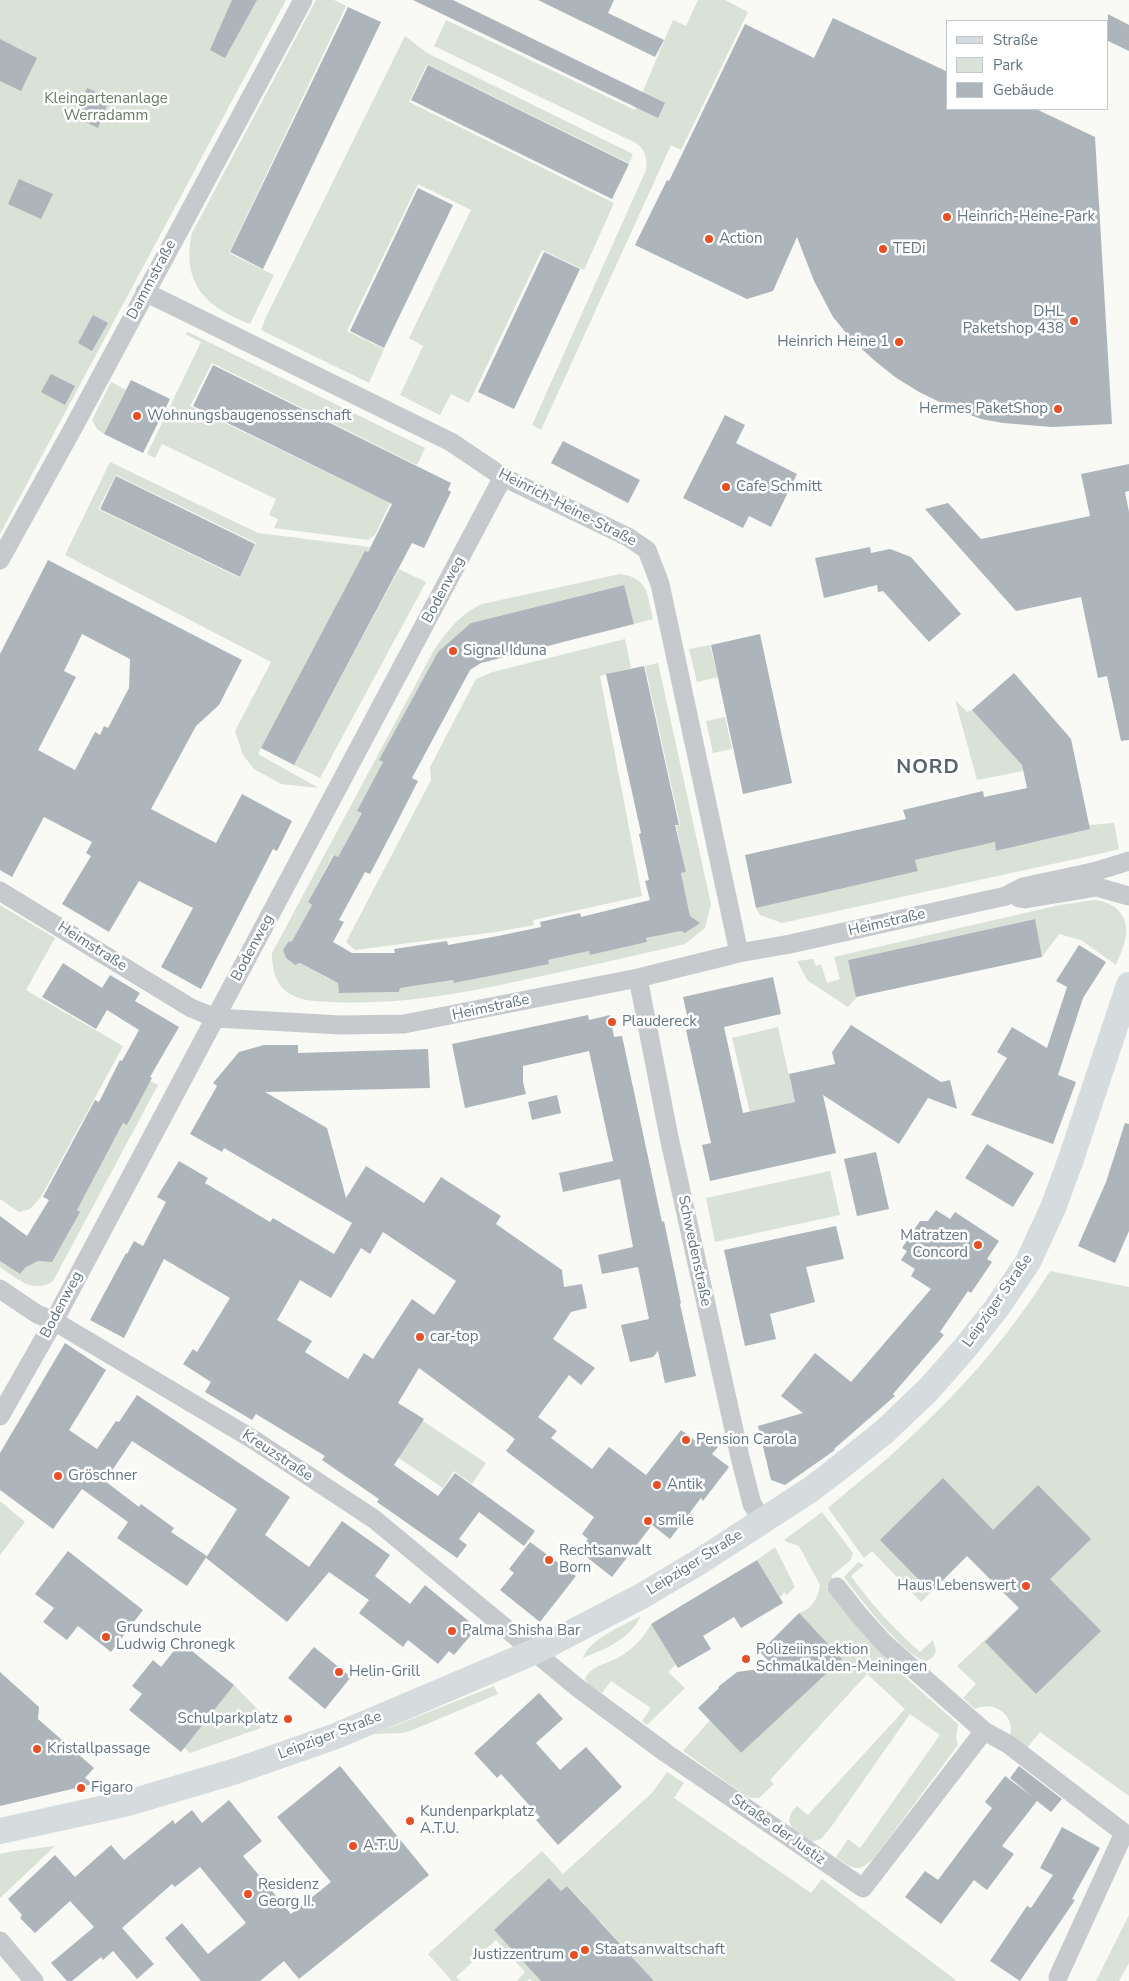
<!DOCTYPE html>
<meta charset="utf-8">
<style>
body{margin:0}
#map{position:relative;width:1129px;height:1981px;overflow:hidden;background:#f9f9f6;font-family:"Nunito Sans",sans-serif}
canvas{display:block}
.legend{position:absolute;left:946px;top:20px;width:162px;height:90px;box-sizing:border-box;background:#fff;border:1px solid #c1c8cd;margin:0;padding:6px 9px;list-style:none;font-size:15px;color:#637582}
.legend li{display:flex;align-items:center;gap:10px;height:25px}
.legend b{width:25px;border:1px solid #c1c8cd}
</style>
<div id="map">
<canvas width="1129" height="1981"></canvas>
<ul class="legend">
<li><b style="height:6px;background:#d6dbde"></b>Straße</li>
<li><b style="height:14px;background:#dae1d7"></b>Park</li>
<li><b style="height:14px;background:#adb5bb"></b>Gebäude</li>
</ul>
</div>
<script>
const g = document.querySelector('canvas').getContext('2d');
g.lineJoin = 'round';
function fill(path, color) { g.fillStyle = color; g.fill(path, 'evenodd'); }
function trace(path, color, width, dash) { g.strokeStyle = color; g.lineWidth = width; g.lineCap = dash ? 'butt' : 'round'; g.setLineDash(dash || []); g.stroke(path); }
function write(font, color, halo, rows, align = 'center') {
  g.font = font + ' "Nunito Sans",sans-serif'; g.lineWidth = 5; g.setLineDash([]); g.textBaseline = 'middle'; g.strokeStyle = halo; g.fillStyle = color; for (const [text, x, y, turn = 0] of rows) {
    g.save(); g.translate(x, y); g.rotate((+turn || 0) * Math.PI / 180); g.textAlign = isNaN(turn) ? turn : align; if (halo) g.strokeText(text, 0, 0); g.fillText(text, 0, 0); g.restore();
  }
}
fill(new Path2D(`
 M0,0H286L0,534Z
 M316,0H334L346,6L229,253L274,275L250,324C205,307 181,283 192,233Z
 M698,0H725L748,12L681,150L671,145L541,430L532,425L646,170C647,159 646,150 636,143L434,46L446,20L635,110L673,20L686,26Z
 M405,36L427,53L633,154L629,163L427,64L409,102L614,203L584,270L542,250L469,403L451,394L440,415L400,395L423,346L409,338L471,210L418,184L347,331L384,349L369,383L261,330L266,317Z
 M188,332L425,448L417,465L212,363L190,406L390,503L375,535L368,540L274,528L278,519L269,515L276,499L162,444L155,458L147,454L201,342L185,334Z
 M111,382L126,390L104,434L97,429L92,420Z
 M110,462L258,533L370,547L258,754L319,788L281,784L254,769L243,755L235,731L271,662L65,555ZM116,475L256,543L240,578L98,509Z
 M399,569L426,582L320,778L294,765Z
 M620,574C649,578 647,594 653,619L634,624L623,585L471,623L380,760L383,762L358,811L362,813L338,857L333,855L308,902L312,905L292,941L288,942L283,950L286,958L295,965L300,963L329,979L338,980L339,993L399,992L400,988L453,980L455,983L548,964V960L589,951L590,955L647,942L646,938L681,931L686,932L692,928L695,921L690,916L681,873L686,872L676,826L680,825L645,666L658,663L711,904L705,928L685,944C628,957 571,970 514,982C454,995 395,1005 333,1002C320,1001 304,1002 292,995C276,987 272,970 272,953L434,650C447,631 460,614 482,604Z
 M625,639L631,668L600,676L642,896L533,920L534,925L495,932L355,950L346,942L431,780L430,767L476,679L493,672Z
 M710,645L718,677L697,682L689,649Z
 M955,700L967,712L972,710L1022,765L1023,771L977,780Z
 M725,717L732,749L713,753L706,721Z
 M1114,823L1119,849L1103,853L782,923L760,915L756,908L918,870L915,860L995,842L997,851L1090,829L1089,825Z
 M1093,900C1112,901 1129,914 1126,935C1125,945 1119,956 1116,965L1081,940L1059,934L1042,957L1034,919L848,960L857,997L848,1007L807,980L797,961L813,959L816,966L821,964L827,983L840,979L834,957L1055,906Z
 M0,905L55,938L26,990L123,1046L41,1197L30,1209L19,1212L0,1199Z
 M778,1027L795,1102L750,1112L732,1038Z
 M150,1081L158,1085L53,1281C33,1295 17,1278 0,1267V1261L20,1274L77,1210L123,1123L127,1125Z
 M830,1171L840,1215L715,1242L706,1198Z
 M1050,1271L1129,1287V1796L1040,1732L1027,1748L1010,1736C1016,1715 993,1700 975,1709L963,1698L976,1684L957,1666L1019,1608L967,1556L921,1602L872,1551L864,1558L828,1508C858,1482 890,1458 918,1430C968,1383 1014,1329 1050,1271Z
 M423,1421L486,1463L472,1484L454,1471L443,1488L346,1422Z
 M0,1501L25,1522L0,1555Z
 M822,1512L853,1553L851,1560L831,1576L834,1580L826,1587L854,1622L897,1670L958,1724L956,1738L958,1745L874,1858C858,1874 853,1869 836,1857L848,1839L860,1848L940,1735L910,1714L831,1827L821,1839L811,1842L792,1828L789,1821L791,1813L797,1806L808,1815L905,1709L867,1674L770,1780L774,1784L759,1798H751L743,1794L683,1751L710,1720L741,1753L799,1613C812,1609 818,1599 820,1585L799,1546L787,1542L784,1540Z
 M775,1547L795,1587L787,1595L784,1592L780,1598L757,1560Z
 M858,1562L864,1565L851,1576C871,1604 894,1629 920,1652L933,1640L936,1651L933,1657L927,1661C906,1659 857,1595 844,1577Z
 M641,1616C629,1640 607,1648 583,1658C589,1639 624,1625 641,1616Z
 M651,1624L676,1664L668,1672L685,1688L647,1725L642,1721L651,1708L611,1681L602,1693L589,1685L585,1679C591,1666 606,1664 618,1658C633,1649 643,1639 651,1624Z
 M234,1685L263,1715L258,1719L261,1728L190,1753L184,1747Z
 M494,1686L498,1694L410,1731L402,1733L374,1734Z
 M667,1772L684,1783L674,1798L811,1893L822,1879L957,1981H654L600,1921L593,1927L578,1911L585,1904L567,1886L561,1891L549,1878L494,1930L541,1981H532L530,1979L527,1981H517L525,1972L496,1940L456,1977L460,1981H452L428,1954L542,1851L563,1874L652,1793Z
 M55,1846L0,1898V1854L14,1851Z
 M1129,1915V1963L1119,1981H1096Z`), '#dae1d7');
fill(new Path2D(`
 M232,0H257L225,58L210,50Z
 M413,0H453L665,103L658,118Z
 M538,0H614L608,13L664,40L655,57Z
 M348,7L381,22L263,269L230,252Z
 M1108,14L1129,25V51L1108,41Z
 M833,18L948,72V109H1036L1095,137L1112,424L1052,427L1003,423L981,419L952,408L919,392L895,377L875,361L852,340L833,317L814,281L797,237L773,291L747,299L635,245L667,180L669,181L745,24L814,58Z
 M0,39L37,58L21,91L0,81Z
 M428,65L629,164L612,199L411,100Z
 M87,88L110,98L98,128L75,117Z
 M19,179L53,194L41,219L8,204Z
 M418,188L453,205L384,348L350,331Z
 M544,252L580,269L514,409L478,392Z
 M93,315L108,323L92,351L78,343Z
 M213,365L451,483L448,490L451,492L424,548L412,543L294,765L261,748L365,551L368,552L392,504L193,406Z
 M51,374L75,386L65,405L41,392Z
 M131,380L170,399L143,453L104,434Z
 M725,415L745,425L736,443L797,474L771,527L749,516L743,528L683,498Z
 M563,441L640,480L628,503L551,463Z
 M1129,464V491L1125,492L1129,512V740L1121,741L1107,676L1098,678L1081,597L1016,611L925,509L948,503L981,539L1090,516L1081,474Z
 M116,476L255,544L240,577L100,509Z
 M870,547L871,553L890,549L911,557L961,614L929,642L883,591L878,592L877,585L824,598L815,558Z
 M48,560L242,660L219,705L196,726L151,809L216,843L242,794L292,821L277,851L273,849L201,989L161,967L193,908L139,881L109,932L62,904L91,856L86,853L92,842L44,817L12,877L0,870V654ZM82,634L130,659L129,688L108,728L104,726L100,735L95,732L75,770L38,750L76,677L64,671Z
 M624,585L634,624L481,663L470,670L412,778L418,781L393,830L370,874L365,872L339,920L344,922L333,942L352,953H395L394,949L447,941L448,945L498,936L541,927L540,922L580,913L581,917L650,900L645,881L649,880L639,834L641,833L606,674L644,666L679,825H675L686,872L681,873L690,916L700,923L685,933L681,931L646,938L647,942L590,955L589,951L548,960L549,964L505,973L454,983L453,980L400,988L399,992L339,993L338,983L300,963L295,965L286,958L283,950L288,942L292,941L312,905L308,902L334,855L338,857L362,813L357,811L383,762L379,760L438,652L471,623Z
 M760,634L792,783L743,794L711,645Z
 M1014,673L1071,739L1090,829L996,851L995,842L915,860L918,871L756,908L745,855L906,819L903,810L983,791L984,797L1027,788L1022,765L972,710Z
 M1035,919L1042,957L856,997L848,960Z
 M1079,945L1106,962L1083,998L1058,1075L1076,1082L1053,1144L971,1115L1007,1058L997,1052L1012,1027L1047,1048L1067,987L1056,981Z
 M63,963L102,988L110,975L140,993L135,1001L179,1027L150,1077L152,1078L127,1125L123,1123L77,1210L80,1212L52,1262L38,1261L26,1267L20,1274L0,1261V1216L27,1236L49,1200L43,1197L95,1100L99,1102L120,1060L122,1061L139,1030L107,1010L96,1029L42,997Z
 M773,977L781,1014L724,1027L743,1113L795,1102L789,1074L835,1064L832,1052L851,1025L941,1082L950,1080L957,1109L928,1098L899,1144L823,1095L836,1153L710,1181L702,1145L711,1143L686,1030L690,1029L683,997Z
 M588,1015L589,1020L610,1015L614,1037L622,1036L662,1222L664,1221L681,1303L680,1304L696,1376L665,1383L658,1351L653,1357L630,1362L621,1325L649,1319L638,1267L602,1274L598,1255L633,1247L620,1179L563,1192L559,1173L613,1161L589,1051L523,1066V1082L526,1094L465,1108L452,1044Z
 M264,1045H298V1053L428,1049L430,1088L265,1092L327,1128L346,1198L366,1166L424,1203L441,1177L501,1216L496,1224L562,1270L564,1287L582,1284L587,1308L571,1312L553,1339L595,1368L581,1385L569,1375L538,1417L557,1431L551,1438L592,1469L609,1447L646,1475L681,1430L698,1443L704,1436L718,1447L712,1454L729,1467L703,1501L701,1498L670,1539L652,1525L612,1577L579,1551L588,1539L582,1534L594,1517L506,1451L515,1439L419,1368L398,1403L424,1419L394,1465L438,1496L455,1473L535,1531L524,1546L479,1512L459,1539L467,1545L457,1558L377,1502L379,1499L322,1460L325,1456L256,1414L252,1420L205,1392L211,1382L183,1364L193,1349L197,1352L230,1298L164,1259L124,1338L90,1320L126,1253L127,1254L134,1241L143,1246L166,1202L157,1197L179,1161L208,1178L205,1183L270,1222L273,1218L334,1254L352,1223L224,1148L222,1152L190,1134L217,1086L213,1083L239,1052ZM383,1232L456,1281L434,1315L412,1299L373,1359L364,1353L348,1379L305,1352L312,1341L277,1320L300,1280L331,1298L361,1248L370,1254Z
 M557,1095L561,1113L532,1120L528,1102Z
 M1125,1123L1129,1124V1231L1115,1263L1078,1246L1106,1182Z
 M987,1144L1034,1173L1013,1207L965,1178Z
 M876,1152L889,1209L857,1216L844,1159Z
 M936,1210L950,1219L955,1212L999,1241L987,1259L992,1262L971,1293L968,1291L940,1332L944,1335L893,1394L895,1396L834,1449L835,1450L785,1485L771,1480L758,1426L803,1413L781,1396L815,1353L851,1382L931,1289L911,1276L915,1269L901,1260L907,1251L902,1248L920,1221H928Z
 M836,1226L844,1259L806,1267L815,1302L770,1314L776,1339L745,1346L724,1250Z
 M65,1343L106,1370L69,1430L97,1449L116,1421L119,1422L137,1395L290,1497L265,1535L309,1567L342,1521L390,1555L375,1576L410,1604L425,1585L477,1628L454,1655L449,1651L438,1664L408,1640L403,1647L359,1613L369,1600L329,1572L287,1622L206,1558L237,1509L132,1441L105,1481L139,1507L141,1504L174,1528L171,1532L207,1556L187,1586L117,1538L128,1522L82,1489L53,1529L0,1490V1453Z
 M943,1478L993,1530L1038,1485L1091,1539L1050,1579L1101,1631L1036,1694L985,1642L1019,1608L967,1556L931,1592L880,1540Z
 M530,1542L576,1576L540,1622L500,1590L514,1573L509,1569Z
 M68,1551L143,1610L111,1652L78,1626L67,1640L43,1622L54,1608L35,1594Z
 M757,1560L783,1603L741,1628L734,1617L703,1636L711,1649L678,1668L651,1624Z
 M799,1613L842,1659L741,1753L698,1708L719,1688L718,1687L737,1672L774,1667L760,1652Z
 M181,1642L234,1685L181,1752L129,1710L142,1694L132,1686L153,1660L161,1667Z
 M314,1647L351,1677L325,1709L288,1678Z
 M0,1672L39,1707L38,1719L94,1768L85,1778L93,1784L0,1806Z
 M539,1693L563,1719L536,1743L560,1770L586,1747L622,1787L558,1845L536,1820L540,1817L501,1774L497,1778L474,1753Z
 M340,1766L429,1875L299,1979L284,1961L260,1981H201L165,1938L182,1923L208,1954L246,1923L200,1867L175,1887L172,1884L122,1928L154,1964L137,1979L113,1951L103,1960L101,1957L72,1981H67L51,1963L94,1927L70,1901L35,1933L20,1918L22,1915L8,1899L55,1855L75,1877L111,1845L124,1860L173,1820L175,1824L192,1810L202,1823L229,1800L262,1841L243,1856L291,1914L331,1882L277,1817Z
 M1019,1766L1062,1799L1051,1812L1037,1801L1002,1846L1014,1854L987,1890L974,1880L941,1924L905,1897L925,1871L938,1880L992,1808L985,1802L1005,1776L1033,1797L1010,1778Z
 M1062,1827L1100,1848L1072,1899L1075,1900L1020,1981L990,1961L1027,1906L1031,1908L1053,1875L1040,1868Z
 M549,1878L561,1891L567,1886L654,1981H541L494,1930Z`), '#adb5bb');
trace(new Path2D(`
 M145,292L451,442L503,477L628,537L647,550L660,584L739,953
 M0,560L72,430L303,0
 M0,891L191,1008L216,1018L340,1025L404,1024L638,978L739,953L790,944L1006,896L1023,887L1093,872L1129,861
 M1019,898L1025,899L1097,887L1129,896
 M638,978L669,1137L740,1457L752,1504L763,1521
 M0,1289L37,1314L54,1321L254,1440L374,1519L578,1688L666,1753L863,1888L984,1731
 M0,1416L54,1321L503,477
 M837,1587L859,1615L885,1644L984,1731L1008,1744L1124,1833L1058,1977
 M0,1941L34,1981`), '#c6cacd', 19);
trace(new Path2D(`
 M0,1831L128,1803L236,1771L336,1736L536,1651L640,1597L699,1562L810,1490L835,1471L884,1432L929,1389L965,1348L996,1309L1028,1262L1053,1208L1071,1159L1129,985`), '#d6dbde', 26);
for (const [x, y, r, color] of [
 [947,217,5,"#e94f25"],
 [709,239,5,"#e94f25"],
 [883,249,5,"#e94f25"],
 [1074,321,5,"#e94f25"],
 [899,342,5,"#e94f25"],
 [1058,409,5,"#e94f25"],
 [137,416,5,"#e94f25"],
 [726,487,5,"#e94f25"],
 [453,651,5,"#e94f25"],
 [612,1022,5,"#e94f25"],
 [978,1245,5,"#e94f25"],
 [420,1337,5,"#e94f25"],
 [686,1440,5,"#e94f25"],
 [58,1476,5,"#e94f25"],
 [657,1485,5,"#e94f25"],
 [648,1521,5,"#e94f25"],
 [549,1560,5,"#e94f25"],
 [1026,1586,5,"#e94f25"],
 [452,1631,5,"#e94f25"],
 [106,1637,5,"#e94f25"],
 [746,1659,5,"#e94f25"],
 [339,1672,5,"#e94f25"],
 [288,1719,5,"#e94f25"],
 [37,1749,5,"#e94f25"],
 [81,1788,5,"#e94f25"],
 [410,1821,5,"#e94f25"],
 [353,1846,5,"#e94f25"],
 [248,1894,5,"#e94f25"],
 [585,1950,5,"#e94f25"],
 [574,1955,5,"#e94f25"]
]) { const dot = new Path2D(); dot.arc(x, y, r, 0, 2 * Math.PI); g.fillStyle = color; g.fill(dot); trace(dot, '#fff', 2); }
write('15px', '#667a62', '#fff', [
 ["Kleingartenanlage",106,99],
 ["Werradamm",106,116]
]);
write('15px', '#637582', '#fff', [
 ["Heinrich-Heine-Park",957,217],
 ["Action",719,239],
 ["TEDi",893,249],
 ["DHL",1064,312,"right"],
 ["Paketshop 438",1064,329,"right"],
 ["Heinrich Heine 1",889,342,"right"],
 ["Hermes PaketShop",1048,409,"right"],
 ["Wohnungsbaugenossenschaft",147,416],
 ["Cafe Schmitt",736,487],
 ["Signal Iduna",463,651],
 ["Plaudereck",622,1022],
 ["Matratzen",968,1236,"right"],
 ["Concord",968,1253,"right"],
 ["car-top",430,1337],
 ["Pension Carola",696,1440],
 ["Gröschner",68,1476],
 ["Antik",667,1485],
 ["smile",658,1521],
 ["Rechtsanwalt",559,1551],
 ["Born",559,1568],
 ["Haus Lebenswert",1016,1586,"right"],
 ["Grundschule",116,1628],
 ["Ludwig Chronegk",116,1645],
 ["Palma Shisha Bar",462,1631],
 ["Polizeiinspektion",756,1650],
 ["Schmalkalden-Meiningen",756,1667],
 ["Helin-Grill",349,1672],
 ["Schulparkplatz",278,1719,"right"],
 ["Kristallpassage",47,1749],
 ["Figaro",91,1788],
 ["Kundenparkplatz",420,1812],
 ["A.T.U.",420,1829],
 ["A.T.U",363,1846],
 ["Residenz",258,1885],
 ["Georg II.",258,1902],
 ["Staatsanwaltschaft",595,1950],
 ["Justizzentrum",564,1955,"right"]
], 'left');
write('15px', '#637582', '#fff', [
 ["Dammstraße",152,280,-62],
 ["Heinrich-Heine-Straße",567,508,27],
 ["Bodenweg",444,590,-62],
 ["Heimstraße",887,923,-13],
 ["Heimstraße",92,947,32],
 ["Bodenweg",253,948,-62],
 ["Heimstraße",491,1008,-12],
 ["Schwedenstraße",694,1251,78],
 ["Leipziger Straße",998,1301,-55],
 ["Bodenweg",62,1305,-62],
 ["Kreuzstraße",277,1456,33],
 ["Leipziger Straße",695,1563,-32],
 ["Leipziger Straße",330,1736,-21],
 ["Straße der Justiz",778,1830,35]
]);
g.letterSpacing = '1px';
write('bold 20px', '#55636d', '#fff', [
 ["NORD",928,768]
]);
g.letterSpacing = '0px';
</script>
